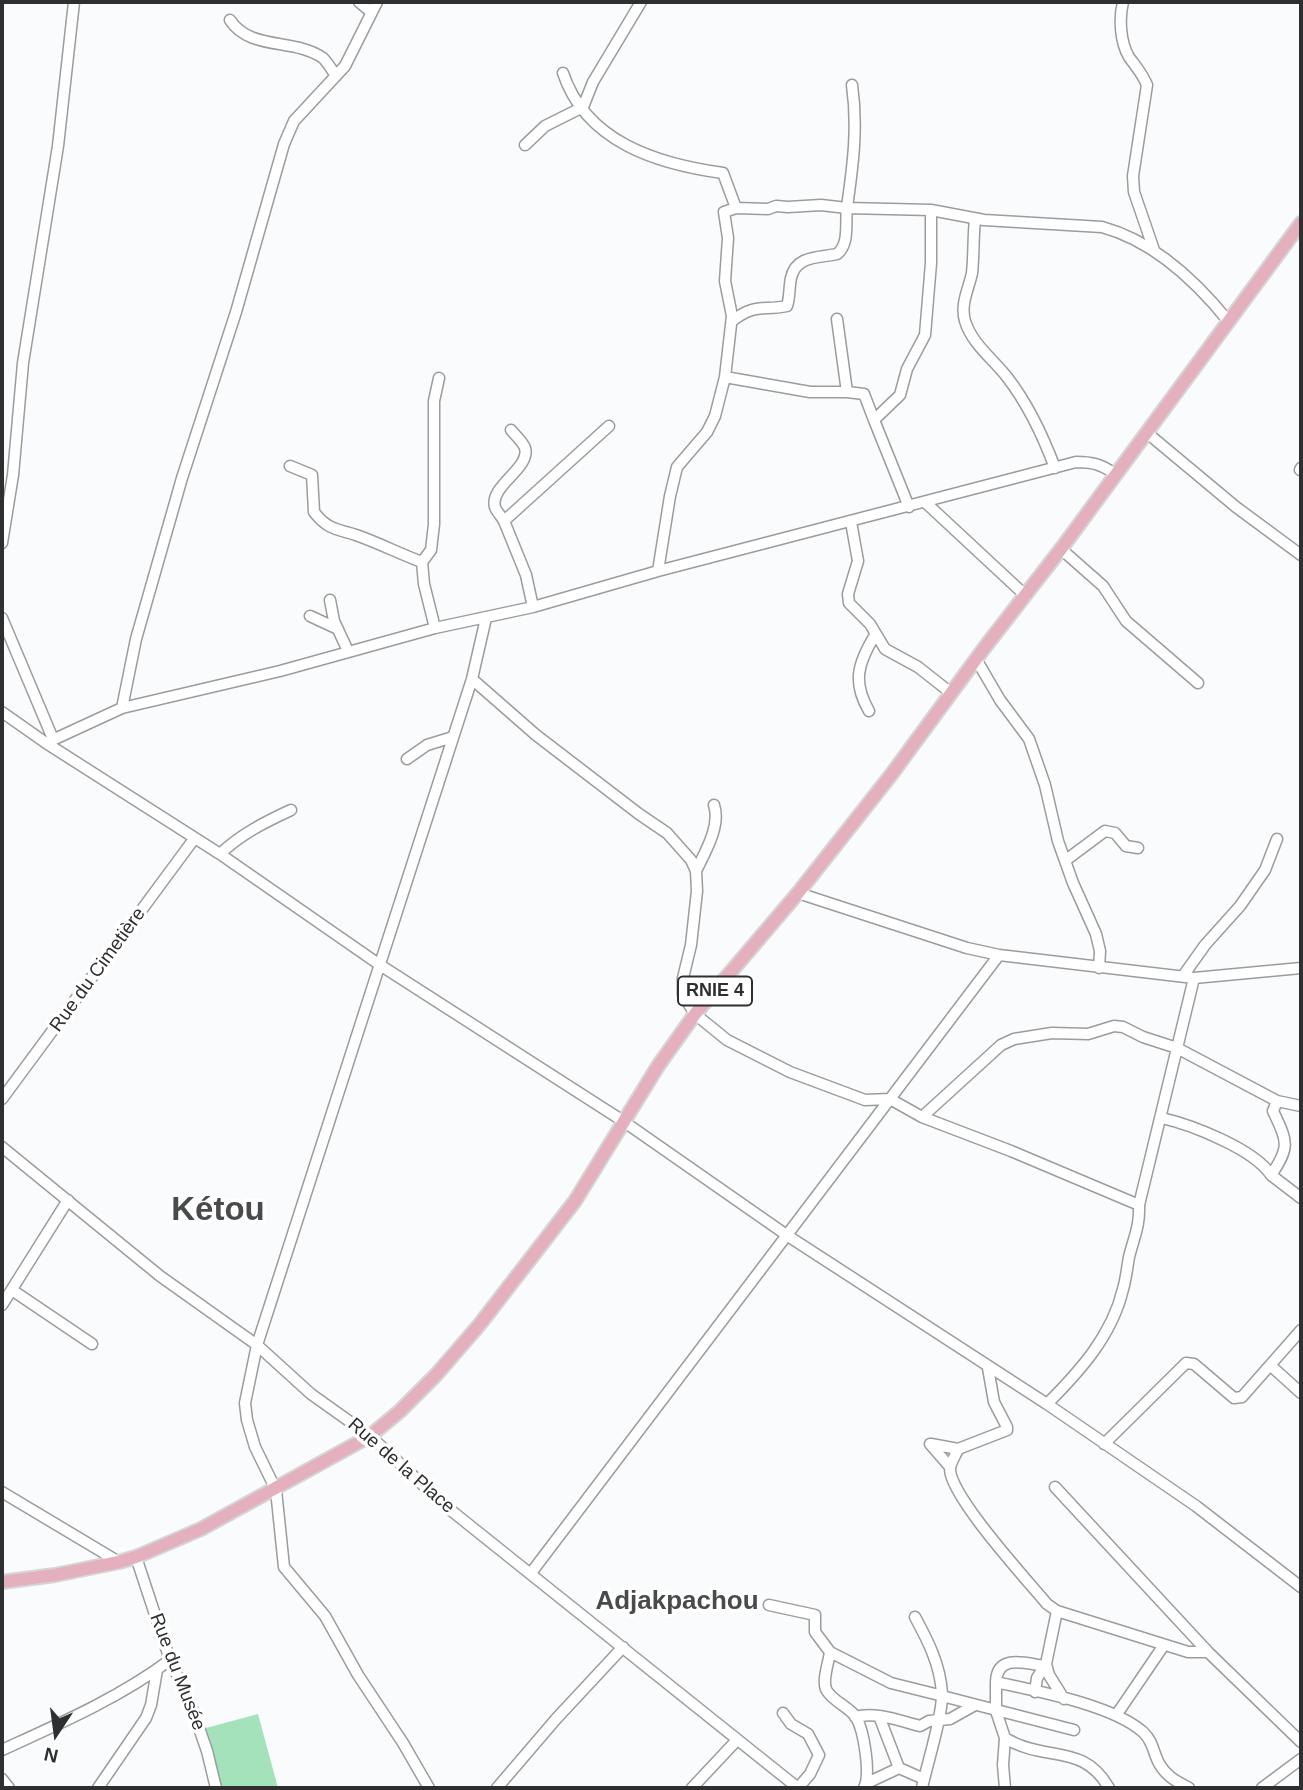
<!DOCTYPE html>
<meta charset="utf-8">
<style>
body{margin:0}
#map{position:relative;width:1303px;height:1790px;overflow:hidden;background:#fafbfd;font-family:Helvetica,sans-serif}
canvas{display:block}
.frame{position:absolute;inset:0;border:4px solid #2e2f30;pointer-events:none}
.north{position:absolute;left:21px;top:1699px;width:70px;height:70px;-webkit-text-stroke:5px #fff;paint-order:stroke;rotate:193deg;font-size:19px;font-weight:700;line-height:28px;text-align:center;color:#2e2f30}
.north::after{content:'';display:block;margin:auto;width:24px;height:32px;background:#2e2f30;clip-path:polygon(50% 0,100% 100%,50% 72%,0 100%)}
</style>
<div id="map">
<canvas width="1303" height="1790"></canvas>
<div class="frame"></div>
<div class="north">N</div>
</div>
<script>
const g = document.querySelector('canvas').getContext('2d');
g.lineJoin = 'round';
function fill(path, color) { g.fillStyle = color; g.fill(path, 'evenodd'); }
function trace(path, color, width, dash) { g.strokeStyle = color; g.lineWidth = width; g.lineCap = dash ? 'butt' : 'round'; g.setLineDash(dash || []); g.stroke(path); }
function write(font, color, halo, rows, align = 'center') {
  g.font = font + ' Helvetica,sans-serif'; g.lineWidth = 7; g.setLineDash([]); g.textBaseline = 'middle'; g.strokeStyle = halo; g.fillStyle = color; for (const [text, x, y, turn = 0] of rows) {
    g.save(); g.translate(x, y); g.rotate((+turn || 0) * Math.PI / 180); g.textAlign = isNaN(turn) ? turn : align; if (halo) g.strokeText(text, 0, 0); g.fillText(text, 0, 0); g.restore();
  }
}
fill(new Path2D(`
 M258,1714L278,1788H220L206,1728Z`), '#a3e2ba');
const minor = new Path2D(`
 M359,2L371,12
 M1123,2C1119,18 1120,42 1129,57C1136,67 1142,73 1147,85L1133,176L1134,192L1154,250
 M230,20C250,51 295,38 323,58C328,63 332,70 336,76
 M563,73C586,142 657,164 723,173L736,208L768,209L776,206L788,207L821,205L847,208L931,210L984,220L1102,227C1154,241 1196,281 1229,322
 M525,145L545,126L583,107L593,82L641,2
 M975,219C973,237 974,255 972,273C969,288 960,304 965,321C972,344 993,359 1007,377C1028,404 1043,436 1055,468
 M837,319L847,392L864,394L874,420
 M732,321C755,303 762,311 787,306C790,297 789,287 791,278C796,255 819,258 837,254C850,244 845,222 847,207C853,165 858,127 852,85
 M725,377L732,316L725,281L728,238L724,212L736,208
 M1146,432L1236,507L1301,555
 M290,466L312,475L314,512C328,530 337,529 356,535C379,543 400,554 422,562
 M1300,470L1301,468
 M926,503L1026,596
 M909,507L874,420L900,395L907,369L925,335L931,263V210
 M504,521C502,517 496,511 495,507C489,486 531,468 525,448C523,442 515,435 511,430
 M851,522L858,561L848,594L849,603L870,624L885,649L918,667L951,693
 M2,543L13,475L23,363L58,146L74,2
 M1061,549L1103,586L1126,621L1198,683
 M658,571L670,496L677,467L707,432L715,416L725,377L810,392H847
 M330,600L334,621L348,651
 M533,607L526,575L504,521L609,426
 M310,616L338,629
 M2,618L53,739
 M435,628L424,584L422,562L431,550L434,524V401L439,378
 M976,659L1000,700L1029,739L1045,785L1058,841L1073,883L1096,934L1100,951L1099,968
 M472,679L536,735L639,814L667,833L691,860L696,871L697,891L691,945L683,978V995L695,1014L727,1040L790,1072L865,1100L890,1099L922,1117L1011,1151L1139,1205
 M122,708L136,639L182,478L236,312L284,144L294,121L345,66L377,2
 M869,711C852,682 858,663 875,635
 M2,712L46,743L220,854L380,965L623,1121L788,1236L1047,1404L1196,1506L1301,1587
 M46,743L122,708L280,671L435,628L533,607L658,571L1076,462C1092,462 1101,464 1115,474
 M407,759L427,745L453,737
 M220,854C241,834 265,822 291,810
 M1066,860L1105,831L1115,833L1126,846L1138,848
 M696,871C705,852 721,826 714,805
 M798,893L967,948L999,955L1194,978L1301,968
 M1183,976L1205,945L1240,906L1265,870L1277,839
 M2,1099L194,839
 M1277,1101L1273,1111C1287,1141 1291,1146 1271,1175L1301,1198
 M922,1117L1001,1045L1014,1039L1052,1033L1088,1034L1114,1026L1123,1027L1143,1037L1177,1048L1277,1101L1301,1106
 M1162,1118C1192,1125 1254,1149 1271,1175
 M2,1147L160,1276L257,1345L311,1394L370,1436L448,1508L798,1788
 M12,1290L92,1344
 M2,1305L68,1200
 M1271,1366L1301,1393
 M988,1368L994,1402L1007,1427V1430L958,1449C956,1455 950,1463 950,1469C950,1496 1027,1580 1047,1604L1057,1611L1188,1652H1208
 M1047,1404C1079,1372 1112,1336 1123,1289C1126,1279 1127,1268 1129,1257C1134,1237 1140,1226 1139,1205L1194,978
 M930,1444L950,1467
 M931,1444L958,1449
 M1104,1444L1186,1363L1194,1364L1234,1398L1242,1397L1301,1330
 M1055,1487L1208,1652L1301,1742
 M2,1492L119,1562
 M136,1557L170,1660L190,1702L207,1751L216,1788
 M531,1573L999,955
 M769,1605L815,1615V1632L830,1652C829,1662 821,1682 827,1691C834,1702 849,1707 856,1717C864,1731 871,1774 864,1788
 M1057,1611L1046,1664L1049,1675L1064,1699
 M915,1617C928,1641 940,1664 942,1693C943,1715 927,1764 922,1788
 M830,1652L891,1683L939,1695
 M996,1682C997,1654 1024,1663 1044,1666
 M1035,1692L1037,1678L1046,1664
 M942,1696L1074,1730
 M783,1713L791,1724L808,1734L819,1755L810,1774L798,1788
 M1117,1714L1164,1645
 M879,1716L899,1768L924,1779
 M855,1717C876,1711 900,1721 920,1726L929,1721L950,1719L975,1705
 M1005,1738C1046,1763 1083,1742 1109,1788
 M2,1750C59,1724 119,1698 170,1660
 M2,1779L9,1788
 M867,1783L899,1768
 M98,1788L146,1718L151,1705L157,1670
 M429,1788L403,1743L358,1675L325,1616L284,1567L276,1490L255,1447L247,1420L245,1403L257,1345L472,679L486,618
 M497,1788L556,1719L623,1647
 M692,1788L737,1740
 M1005,1788L1003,1765L1005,1738L996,1711V1682C1037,1691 1113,1705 1143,1732C1154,1742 1153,1754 1160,1765C1167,1777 1178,1782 1189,1788
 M1262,1788L1301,1759`);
const major = new Path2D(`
 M2,1582L55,1575L119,1562L136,1557L201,1529L370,1436L400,1411L436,1375L480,1324L575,1201L658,1066L695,1014L798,893L891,775L985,647L1061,549L1301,223`);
trace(minor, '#9a9c9d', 13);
trace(major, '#d5d5d6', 16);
trace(minor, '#fff', 10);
trace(major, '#e4b0be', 12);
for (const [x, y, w] of [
 [715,991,74]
]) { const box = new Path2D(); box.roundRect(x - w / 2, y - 14.5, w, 29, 5); g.fillStyle = '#fff'; g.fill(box); trace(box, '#2e2f30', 2); }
write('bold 18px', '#2e2f30', null, [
 ["RNIE 4",715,991]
]);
write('19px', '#2e2f30', '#fff', [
 ["Rue du Cimetière",98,970,-54],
 ["Rue de la Place",401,1466,41],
 ["Rue du Musée",177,1672,69]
]);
write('bold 26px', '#494a4b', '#fff', [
 ["Adjakpachou",677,1602]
]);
write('bold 33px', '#494a4b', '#fff', [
 ["Kétou",218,1211]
]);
</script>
